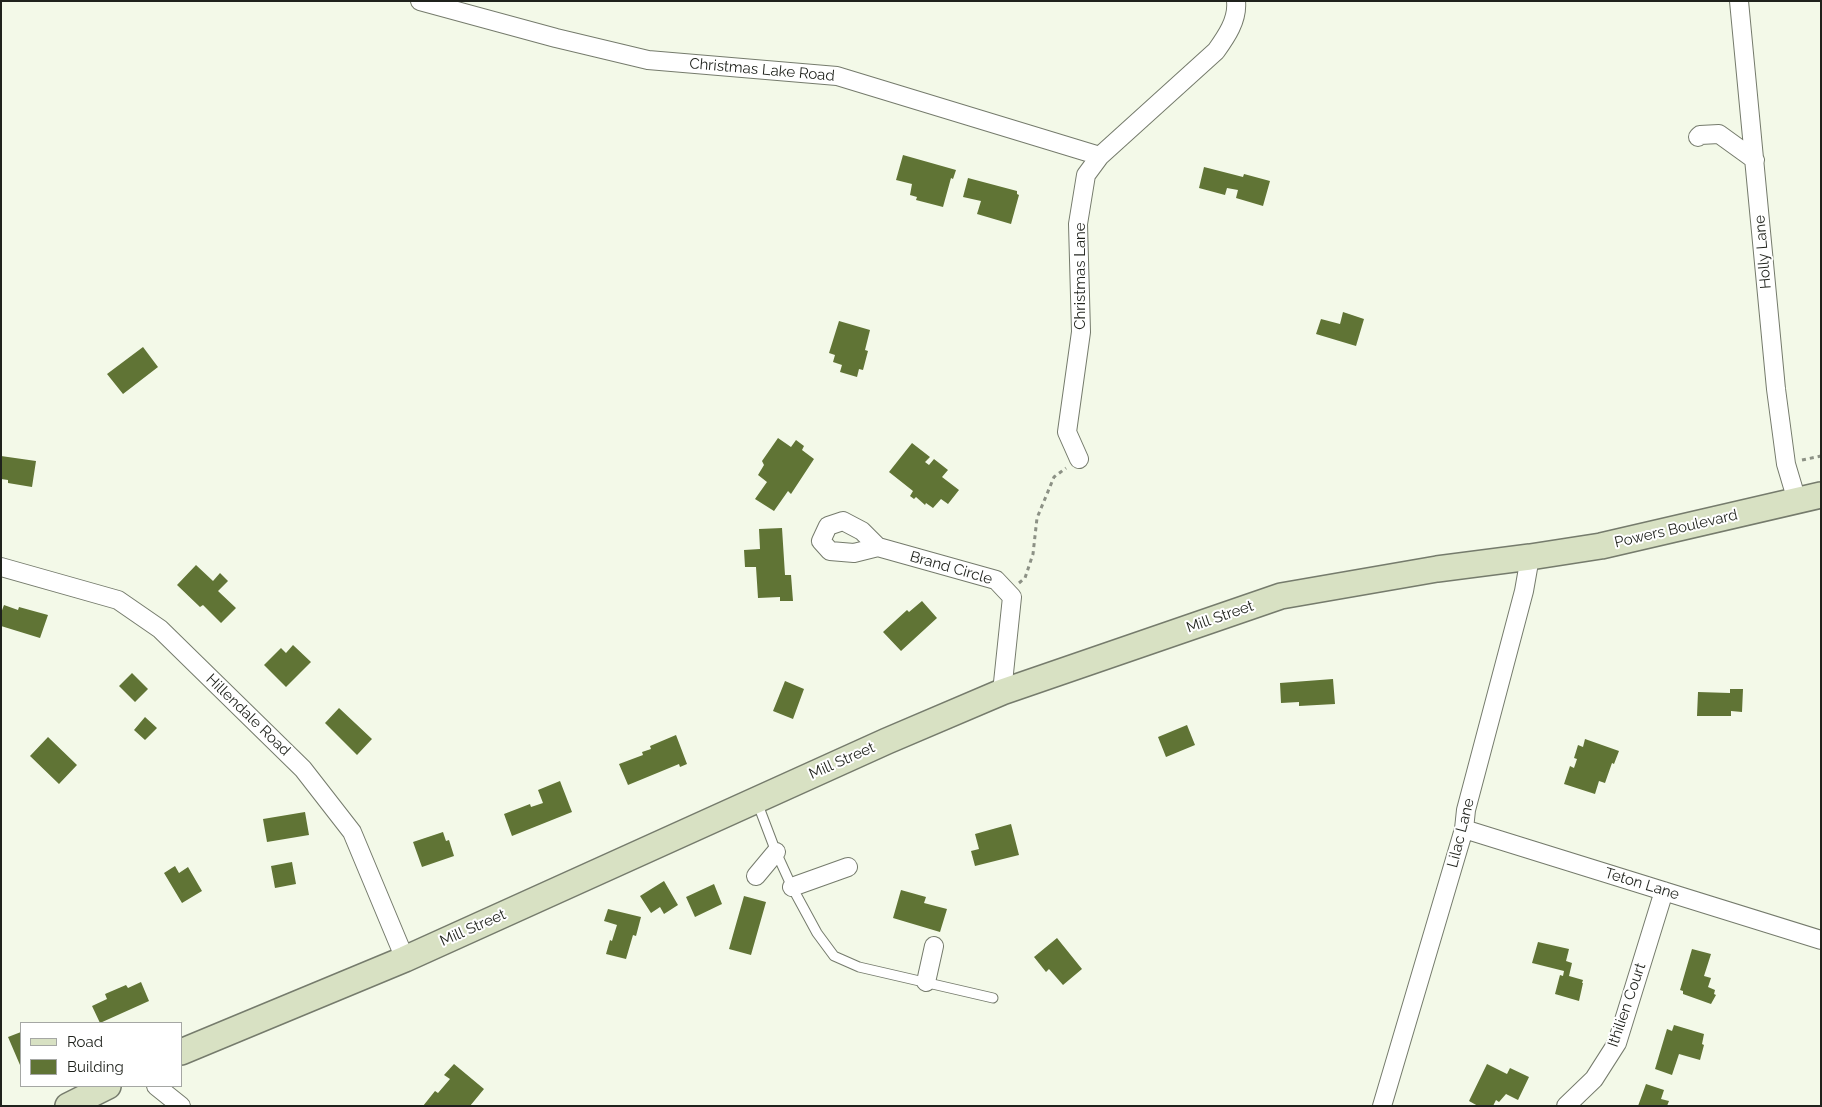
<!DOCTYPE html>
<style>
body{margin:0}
#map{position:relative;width:1822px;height:1107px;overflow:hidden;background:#f3f9e8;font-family:Raleway,sans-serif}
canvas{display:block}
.frame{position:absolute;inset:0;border:2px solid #1f221c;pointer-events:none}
.legend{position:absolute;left:20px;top:1022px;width:162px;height:65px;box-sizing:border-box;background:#fff;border:1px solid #a5a7a4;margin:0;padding:6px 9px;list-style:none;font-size:15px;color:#1f221c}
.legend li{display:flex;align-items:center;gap:10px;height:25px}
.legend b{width:25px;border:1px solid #a5a7a4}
</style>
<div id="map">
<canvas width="1822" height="1107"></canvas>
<div class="frame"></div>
<ul class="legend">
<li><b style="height:6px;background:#d8e1c3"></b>Road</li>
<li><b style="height:14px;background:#607435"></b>Building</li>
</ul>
</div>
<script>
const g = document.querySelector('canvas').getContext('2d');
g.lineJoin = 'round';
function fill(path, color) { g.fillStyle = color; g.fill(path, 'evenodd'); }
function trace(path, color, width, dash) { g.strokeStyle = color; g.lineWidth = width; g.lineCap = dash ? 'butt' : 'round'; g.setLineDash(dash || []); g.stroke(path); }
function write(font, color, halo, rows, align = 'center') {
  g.font = font + ' Raleway,sans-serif'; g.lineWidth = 4; g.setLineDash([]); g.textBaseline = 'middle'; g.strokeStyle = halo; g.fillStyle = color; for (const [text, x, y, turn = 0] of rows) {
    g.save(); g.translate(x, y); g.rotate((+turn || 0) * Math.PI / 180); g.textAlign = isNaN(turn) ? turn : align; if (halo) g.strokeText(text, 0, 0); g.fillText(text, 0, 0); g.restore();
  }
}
fill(new Path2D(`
 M903,155L956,170L953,179L951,178L943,207L916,200L917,197L910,195L912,184L896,180Z
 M1204,167L1243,177L1244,174L1270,181L1263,206L1236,198L1238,190L1227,188L1225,195L1199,188Z
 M968,178L1017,191V194L1019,195L1011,224L977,214L981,201L963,197Z
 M1343,312L1364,319L1356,346L1316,334L1321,319L1340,324Z
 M839,321L870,330L865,350L868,351L863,370L859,369L857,377L840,372L842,365L833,362L835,355L829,353Z
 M143,347L158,367L123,394L107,374Z
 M778,438L791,447L796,440L804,446L802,450L814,459L791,494L788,491L774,511L755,499L767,482L758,475L764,465L762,461Z
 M912,443L930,457L925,462L929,465L934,459L948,470L942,477L959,490L948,504L941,499L933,508L926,503L925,505L916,497L914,499L910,496L913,491L889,472Z
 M1,456L36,461L32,487L8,483V480L1,479Z
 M782,528L785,575H791L793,601H780V597L758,598L756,567H745L744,550L760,549L759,529Z
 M196,565L213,581L220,573L228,581L218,591L236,608L221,623L203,605L200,607L177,585Z
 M922,601L937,618L901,651L883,632L907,610L909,612Z
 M4,605L18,610L19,607L48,615L40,638L1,626V613Z
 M293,645L311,662L286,687L264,665L281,648L286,653Z
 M132,673L148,689L135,702L119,686Z
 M1333,679L1335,704L1299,706V702L1281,703L1280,683Z
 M785,681L804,689L793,719L773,711Z
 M1730,689H1743L1742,712L1731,711V716H1697L1698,692L1730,693Z
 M339,708L372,739L357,755L325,723Z
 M145,717L157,728L145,740L134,730Z
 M1187,725L1195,745L1166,757L1158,737Z
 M676,735L687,764L680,767L679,764L628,785L619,764L643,755L642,752L651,749L650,746Z
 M48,737L77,765L59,784L30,756Z
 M1585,739L1619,751L1614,764L1612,763L1605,783L1599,781L1595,794L1564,784L1570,766L1574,768L1577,759L1574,758L1578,745L1583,747Z
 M560,781L572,812L512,836L504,814L530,804L531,807L543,803L538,790Z
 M305,812L309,835L267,842L263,819Z
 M1011,824L1019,855L975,866L971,851L979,849L975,834Z
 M443,832L446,841L449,840L454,856L422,867L413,842Z
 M292,862L296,884L275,888L271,866Z
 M175,866L179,873L188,867L202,891L182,903L164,873Z
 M664,881L678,905L664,914L660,907L651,913L640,896Z
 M714,884L722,904L695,917L686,897Z
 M901,890L926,897L924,903L947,909L940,932L893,918Z
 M744,896L766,902L751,955L729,949Z
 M608,909L641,917L636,936L633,935L626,959L606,954L610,940L612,941L617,925L604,921Z
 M1057,938L1082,969L1063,985L1049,969L1046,972L1034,957Z
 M1538,942L1569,949L1566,961L1572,963L1569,976L1583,980L1582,983H1583L1579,1001L1555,994L1560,975L1563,976L1564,971L1532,963Z
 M1692,949L1711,954L1704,976L1711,978L1708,987L1715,990L1714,994L1716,995L1711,1004L1683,994V991L1680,990Z
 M141,982L149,1001L100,1023L92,1006L107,999L105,994L126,985L128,988Z
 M1674,1025L1704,1034L1702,1044L1704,1045L1700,1060L1679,1054L1672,1075L1655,1069L1667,1029L1672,1031Z
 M21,1032V1065H20L8,1037Z
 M454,1064L484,1089L470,1106H423L435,1091L438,1093L450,1079L444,1075Z
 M1487,1064L1507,1074L1510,1068L1529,1077L1518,1100L1506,1094L1499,1102L1496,1100L1493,1106H1478L1469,1101Z
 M1646,1084L1664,1090L1661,1099L1669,1101L1667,1106H1638Z`), '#607435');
const lane = new Path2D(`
 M757,802L776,852L792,887L817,933L834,956L859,967L993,998`);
const street = new Path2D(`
 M420,1L556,38L648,60L837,76L1100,156
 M1739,1L1776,389L1786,464L1797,501
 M1698,137L1700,135L1719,134L1755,160
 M1079,459L1067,432L1081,332L1078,224L1086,175L1100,156L1216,51C1226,37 1238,20 1236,1
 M878,547L862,531L843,521L828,526L821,541L830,551L854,553L878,547L996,580L1012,597L1002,692
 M1,567L118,600L160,629L303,769L352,832L405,959
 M1464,829L1821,940
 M756,876L776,852
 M792,887L848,867
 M926,982L934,946
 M156,1086L181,1106
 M1382,1106L1464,829L1466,810L1524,591L1530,557
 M1566,1106L1594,1079L1617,1043L1664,891`);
const secondary = new Path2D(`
 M181,1052L405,959L887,741L1002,692L1281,596L1437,569L1530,557L1601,546L1821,495
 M68,1106L108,1086`);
trace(lane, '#757b6c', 11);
trace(street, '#757b6c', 20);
trace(secondary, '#757b6c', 28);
trace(new Path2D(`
 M1802,460L1821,456
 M1019,583L1025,578L1033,554L1037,518L1054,477L1066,468`), '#8c9185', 3, [4, 4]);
trace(lane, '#fff', 9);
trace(street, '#fff', 18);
trace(secondary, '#d8e1c3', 25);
write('15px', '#1f221c', '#fff', [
 ["Christmas Lake Road",762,70,5],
 ["Holly Lane",1763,252,-95],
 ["Christmas Lane",1080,276,-90],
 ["Powers Boulevard",1676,529,-13],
 ["Brand Circle",951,568,16],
 ["Mill Street",1220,617,-19],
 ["Hillendale Road",248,715,44],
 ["Mill Street",842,761,-24],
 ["Lilac Lane",1461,833,-76],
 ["Teton Lane",1642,884,17],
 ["Mill Street",473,928,-24],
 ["Ithilien Court",1627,1005,-71]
]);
</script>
